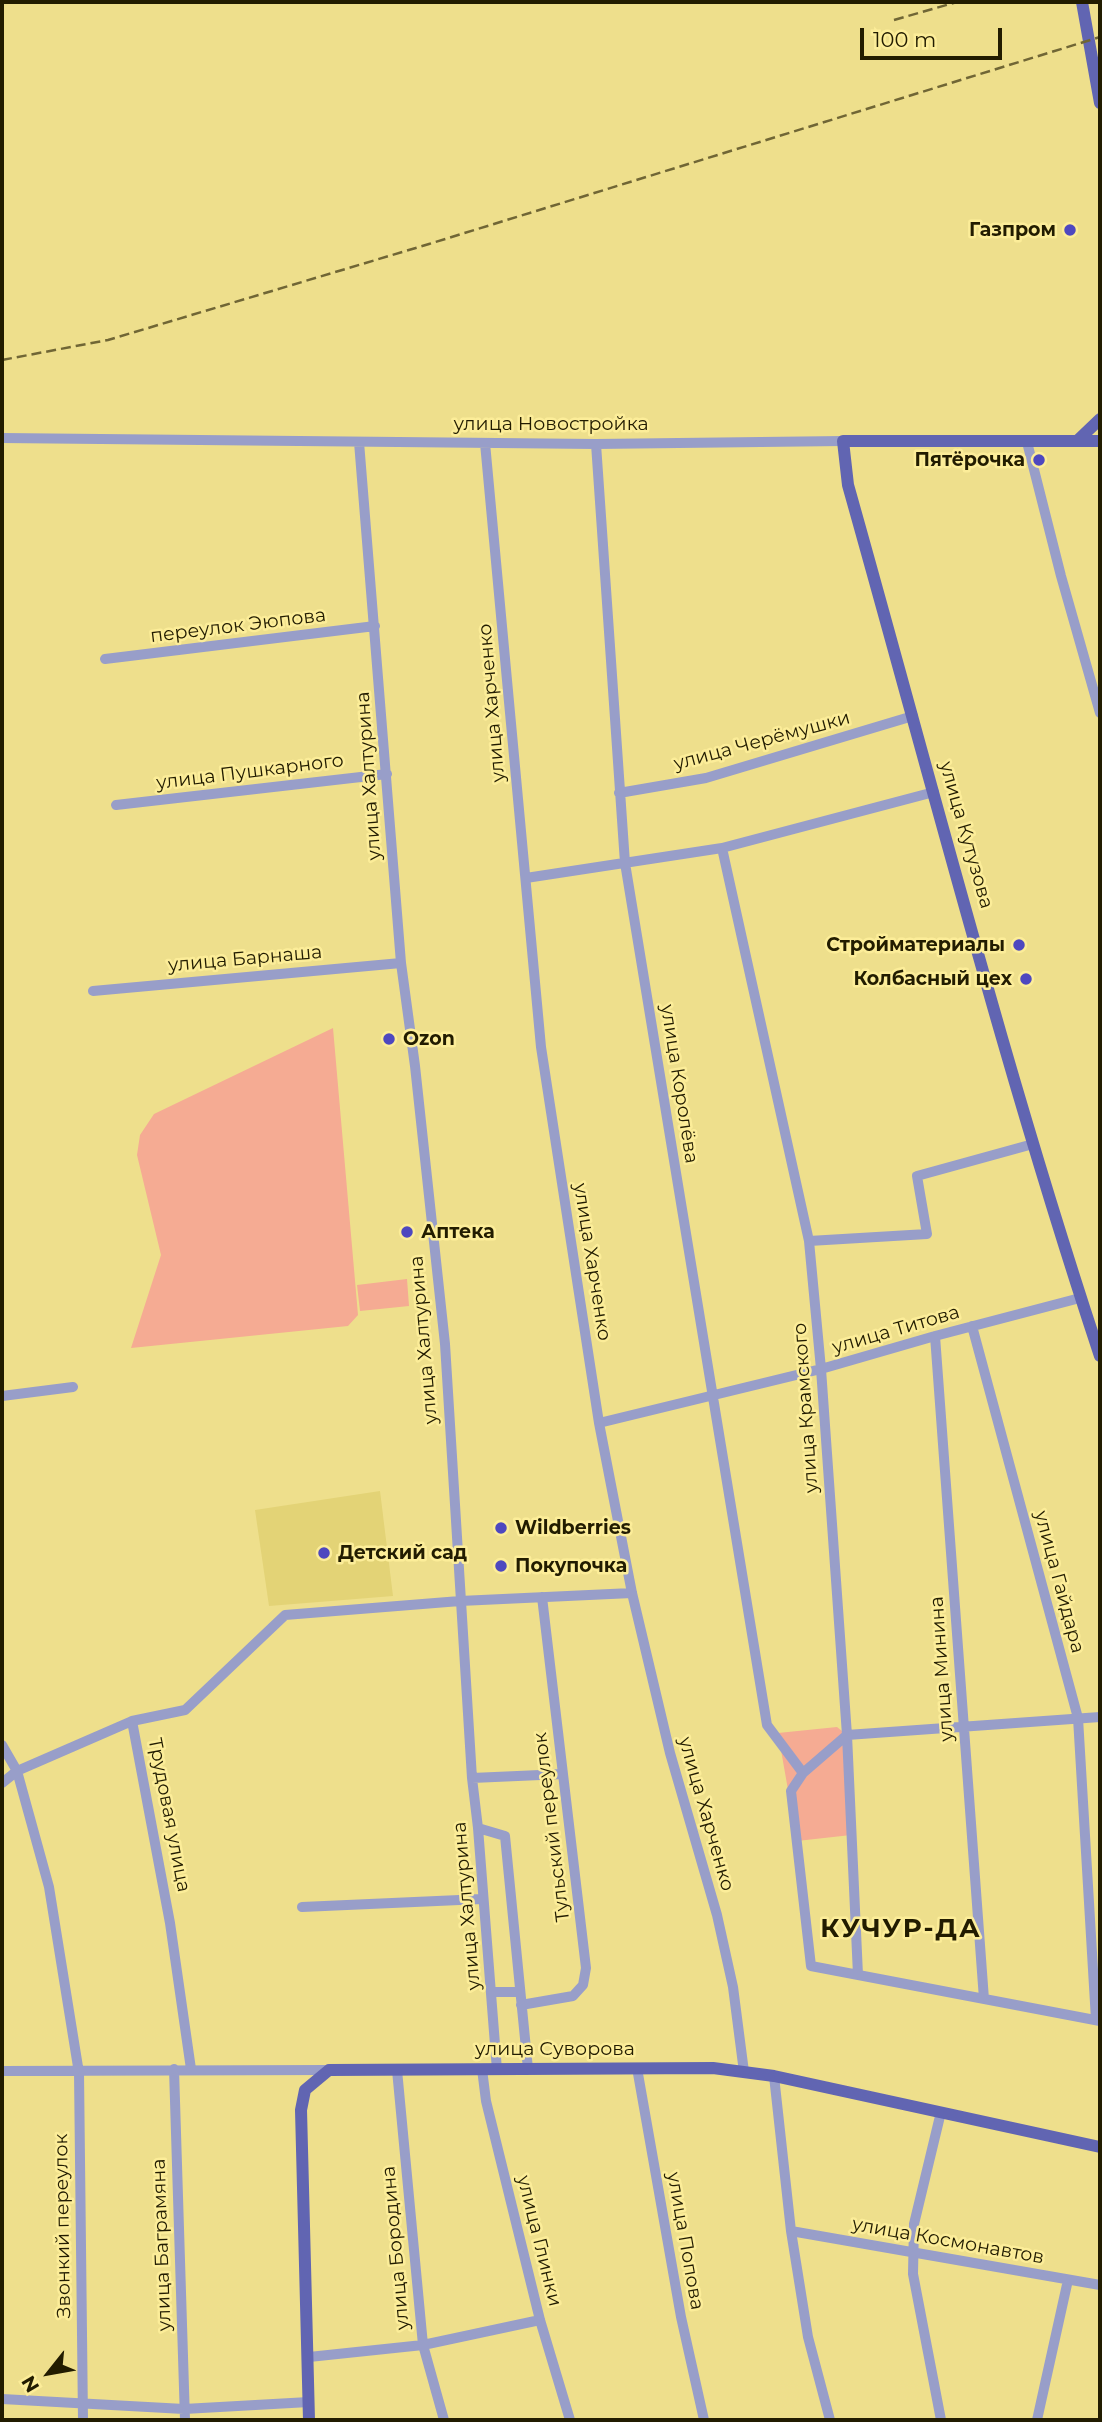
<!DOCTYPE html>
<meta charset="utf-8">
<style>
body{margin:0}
#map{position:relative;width:1102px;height:2422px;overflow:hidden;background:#eedf8c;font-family:Montserrat,sans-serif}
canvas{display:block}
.frame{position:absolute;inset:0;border:4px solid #221c00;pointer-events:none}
.north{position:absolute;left:14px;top:2338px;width:70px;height:70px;-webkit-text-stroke:5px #fced99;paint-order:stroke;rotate:239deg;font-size:19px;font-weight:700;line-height:28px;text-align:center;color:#221c00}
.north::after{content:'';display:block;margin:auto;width:24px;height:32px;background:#221c00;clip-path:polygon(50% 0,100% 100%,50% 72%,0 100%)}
.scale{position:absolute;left:860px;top:28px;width:142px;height:32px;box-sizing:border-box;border:4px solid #221c00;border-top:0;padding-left:9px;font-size:21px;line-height:24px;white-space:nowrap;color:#221c00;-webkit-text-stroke:5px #fced99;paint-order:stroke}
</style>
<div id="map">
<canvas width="1102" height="2422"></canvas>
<div class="frame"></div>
<div class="north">N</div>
<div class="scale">100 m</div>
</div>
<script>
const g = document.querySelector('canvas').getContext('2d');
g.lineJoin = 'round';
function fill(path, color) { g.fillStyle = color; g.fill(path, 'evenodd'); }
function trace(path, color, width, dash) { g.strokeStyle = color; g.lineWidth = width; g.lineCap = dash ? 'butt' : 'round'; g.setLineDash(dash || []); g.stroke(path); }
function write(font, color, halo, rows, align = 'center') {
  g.font = font + ' Montserrat,sans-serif'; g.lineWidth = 5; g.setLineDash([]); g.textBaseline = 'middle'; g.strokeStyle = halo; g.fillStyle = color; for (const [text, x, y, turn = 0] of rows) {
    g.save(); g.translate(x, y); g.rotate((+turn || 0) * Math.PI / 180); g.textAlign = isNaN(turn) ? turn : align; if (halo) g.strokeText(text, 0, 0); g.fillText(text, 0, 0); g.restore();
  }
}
fill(new Path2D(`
 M380,1491L393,1596L269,1606L255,1510Z`), '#e3d376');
fill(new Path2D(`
 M333,1028L358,1315L348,1326L131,1348L161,1255L137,1155L140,1135L154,1114Z
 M407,1279L409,1306L360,1311L357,1285Z
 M837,1727L847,1735L851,1835L797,1841L778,1733Z`), '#f5ab93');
trace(new Path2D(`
 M2,438L596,444L843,441
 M359,442L401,963L415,1066L445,1344L472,1778L478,1828L497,2070
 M1027,442L1061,576L1100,713
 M485,443L541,1047L599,1423L632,1593L670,1753L717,1915L733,1987L744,2072
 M596,444L625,863L767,1725L803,1773L847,1735L1100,1717
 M105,659L375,626
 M619,793L706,778L913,716
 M116,805L387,774
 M722,848L809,1241L821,1369L847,1735L858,1975
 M526,878L722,848L934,792
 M93,991L401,963
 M809,1241L927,1234L917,1176L1033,1144
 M972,1326L1078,1718L1096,2020
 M935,1336L984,1999
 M2,1396L73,1387
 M599,1423L821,1369L935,1336L1080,1298
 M132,1721L185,1710L285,1615L460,1601L632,1593
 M2,1745L17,1771L132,1721L170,1923L191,2069
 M803,1773L791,1791L811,1966L1100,2021
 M472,1778L563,1774
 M2,1783L17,1771L49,1887L79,2073L83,2420
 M478,1828L505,1836L528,2069
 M302,1907L482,1899
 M492,1992H519
 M521,2005L573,1996L583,1985L586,1968L542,1597
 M637,2068L681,2317L704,2420
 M174,2069L185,2420
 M482,2069L486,2101L540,2320L570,2420
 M397,2070L423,2345L444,2420
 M2,2071L329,2070
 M774,2076L791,2231L808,2337L830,2420
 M941,2112L914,2224L913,2274L941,2420
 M791,2231L1100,2285
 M309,2357L423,2345L540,2320
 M2,2399L184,2409L309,2402
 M1037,2420L1068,2280`), '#989ec9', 10);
trace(new Path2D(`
 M1082,2L1100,103
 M1077,441L1100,419
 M1100,441H843L848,485C930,776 1005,1070 1100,1356
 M309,2420L301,2110L305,2090L329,2070L713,2068L774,2076L1100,2147`), '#6165b2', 12);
trace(new Path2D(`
 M894,20L957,2
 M2,360L108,340L429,244L1100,37`), '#706635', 2.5, [10, 5]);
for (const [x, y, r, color] of [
 [1070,230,7,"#4e48bf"],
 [1039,460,7,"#4e48bf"],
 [1019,945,7,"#4e48bf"],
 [1026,979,7,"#4e48bf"],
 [389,1039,7,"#4e48bf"],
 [407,1232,7,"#4e48bf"],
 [501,1528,7,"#4e48bf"],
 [324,1553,7,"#4e48bf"],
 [501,1566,7,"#4e48bf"]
]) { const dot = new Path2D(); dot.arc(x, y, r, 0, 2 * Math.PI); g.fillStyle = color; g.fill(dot); trace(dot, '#fced99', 2.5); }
write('bold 19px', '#221c00', '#fced99', [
 ["Газпром",1056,230,"right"],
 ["Пятёрочка",1025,460,"right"],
 ["Стройматериалы",1005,945,"right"],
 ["Колбасный цех",1012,979,"right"],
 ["Ozon",403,1039],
 ["Аптека",421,1232],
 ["Wildberries",515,1528],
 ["Детский сад",338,1553],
 ["Покупочка",515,1566]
], 'left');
write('19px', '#221c00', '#fced99', [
 ["улица Новостройка",551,424],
 ["переулок Эюпова",238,626,-7],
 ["улица Харченко",492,703,-95],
 ["улица Черёмушки",762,741,-15],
 ["улица Пушкарного",250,772,-7],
 ["улица Халтурина",369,776,-94],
 ["улица Кутузова",966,835,74],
 ["улица Барнаша",245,959,-5],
 ["улица Королёва",679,1084,81],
 ["улица Харченко",592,1262,81],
 ["улица Титова",896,1330,-16],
 ["улица Халтурина",424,1340,-95],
 ["улица Крамского",806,1408,-94],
 ["улица Гайдара",1059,1582,75],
 ["улица Минина",942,1669,-94],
 ["улица Харченко",706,1814,74],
 ["Трудовая улица",169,1815,79],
 ["Тульский переулок",552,1827,-97],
 ["улица Халтурина",467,1906,-95],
 ["улица Суворова",555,2049],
 ["Звонкий переулок",63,2226,-91],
 ["улица Глинки",539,2241,76],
 ["улица Попова",685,2241,80],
 ["улица Космонавтов",948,2241,10],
 ["улица Баграмяна",162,2245,-92],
 ["улица Бородина",396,2248,-95]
]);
g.letterSpacing = '2px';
write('bold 26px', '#221c00', '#fced99', [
 ["КУЧУР-ДА",901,1929]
]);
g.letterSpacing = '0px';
</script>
